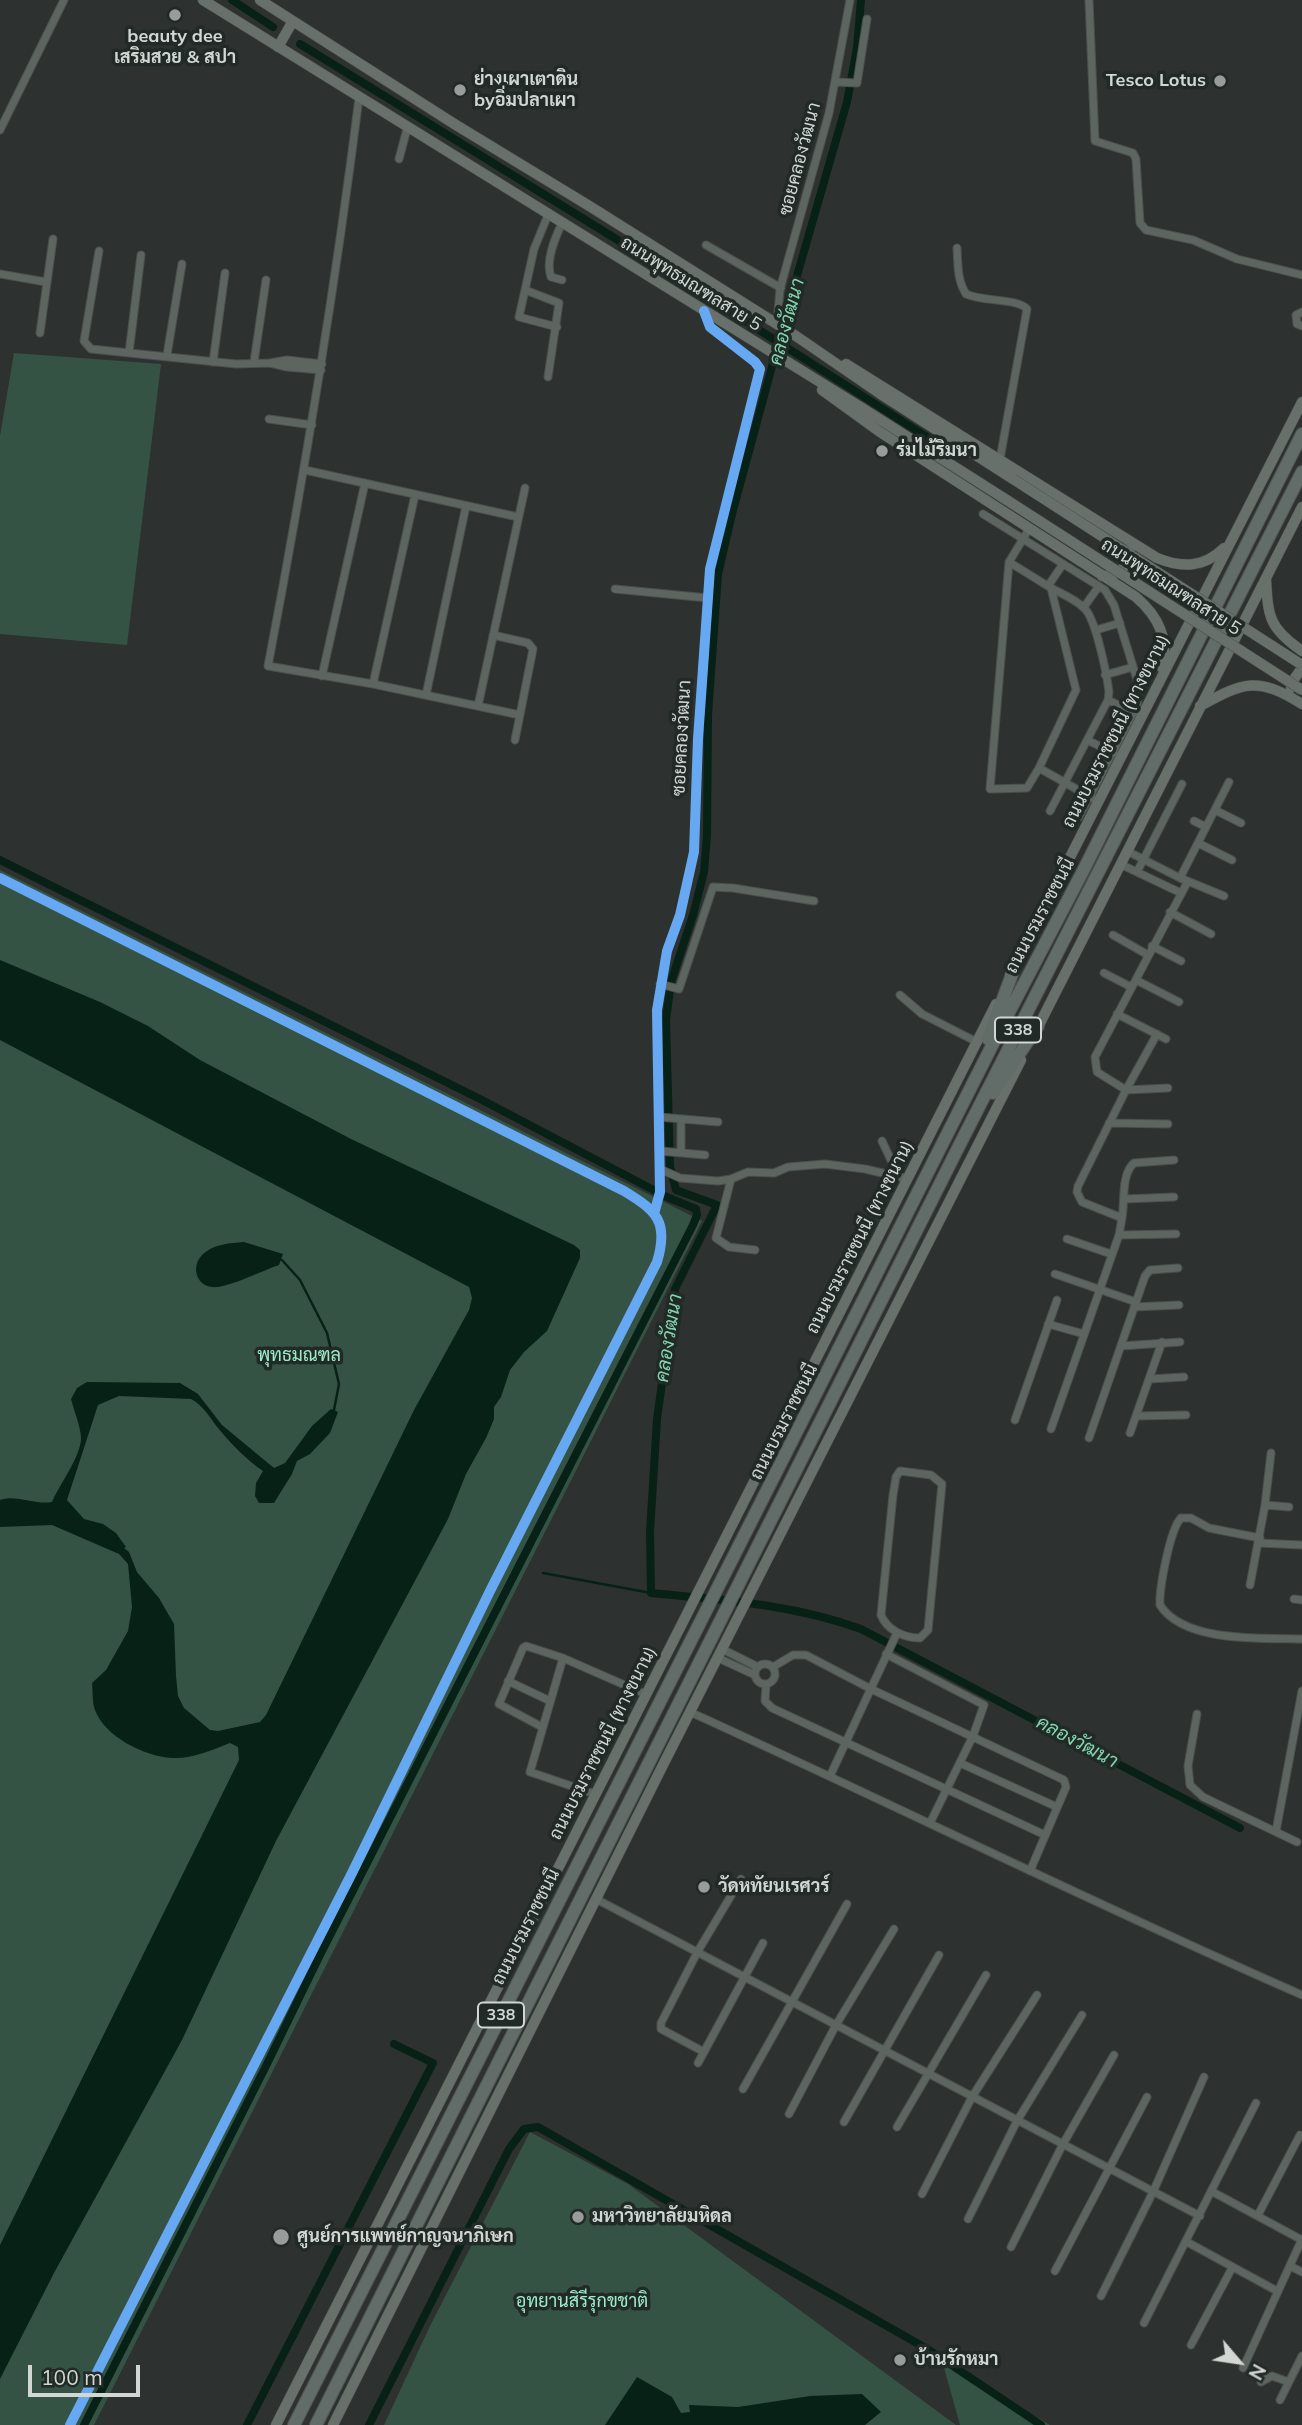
<!DOCTYPE html>
<meta charset="utf-8">
<style>
body{margin:0}
#map{position:relative;width:1302px;height:2425px;overflow:hidden;background:#2d3230;font-family:Mulish,sans-serif}
canvas{display:block}
.north{position:absolute;left:1204px;top:2327px;width:70px;height:70px;-webkit-text-stroke:5px #212a26;paint-order:stroke;rotate:119deg;font-size:19px;font-weight:700;line-height:28px;text-align:center;color:#d2d7d4}
.north::after{content:'';display:block;margin:auto;width:24px;height:32px;background:#d2d7d4;clip-path:polygon(50% 0,100% 100%,50% 72%,0 100%)}
.scale{position:absolute;left:28px;top:2365px;width:112px;height:32px;box-sizing:border-box;border:4px solid #d2d7d4;border-top:0;padding-left:9px;font-size:21px;line-height:24px;white-space:nowrap;color:#d2d7d4;-webkit-text-stroke:5px #212a26;paint-order:stroke}
</style>
<div id="map">
<canvas width="1302" height="2425"></canvas>
<div class="north">N</div>
<div class="scale">100 m</div>
</div>
<script>
const g = document.querySelector('canvas').getContext('2d');
g.lineJoin = 'round';
function fill(path, color) { g.fillStyle = color; g.fill(path, 'evenodd'); }
function trace(path, color, width, dash) { g.strokeStyle = color; g.lineWidth = width; g.lineCap = dash ? 'butt' : 'round'; g.setLineDash(dash || []); g.stroke(path); }
function write(font, color, halo, rows, align = 'center') {
  g.font = font + ' Mulish,Sarabun,sans-serif'; g.lineWidth = 7; g.setLineDash([]); g.textBaseline = 'middle'; g.strokeStyle = halo; g.fillStyle = color; for (const [text, x, y, turn = 0] of rows) {
    g.save(); g.translate(x, y); g.rotate((+turn || 0) * Math.PI / 180); g.textAlign = isNaN(turn) ? turn : align; if (halo) g.strokeText(text, 0, 0); g.fillText(text, 0, 0); g.restore();
  }
}
fill(new Path2D(`
 M14,353L161,364L127,645L0,634V436Z
 M0,870L702,1221L94,2425H0Z
 M530,2132L628,2184L956,2425H384L430,2326Z
 M943,2364L1050,2425H960Z`), '#355345');
fill(new Path2D(`
 M0,960L100,1002L148,1026L200,1060L351,1139L574,1245L580,1250V1258L547,1331L524,1352L510,1370L501,1397L494,1407V1419L486,1438L466,1474L448,1519L276,1841L182,2040L54,2273L0,2379V2245L239,1760L238,1747L230,1743C212,1750 192,1759 172,1758C144,1756 105,1737 95,1710C92,1702 93,1692 92,1683L106,1670L128,1631L132,1607L128,1564L119,1554L52,1525L0,1527V1500C16,1494 35,1505 52,1502C59,1485 82,1455 81,1437C80,1425 74,1411 71,1399L77,1388L87,1382L180,1383L198,1394L222,1425L274,1468L285,1463L312,1426L331,1409L338,1412L330,1433L310,1454L297,1461L292,1474L274,1503H259L255,1496L256,1483L263,1471C247,1460 231,1444 218,1428C210,1418 203,1405 191,1399L119,1396L98,1405L67,1500L84,1519L103,1524L116,1533L126,1547L124,1548L129,1552L137,1572L159,1598L174,1624L176,1676L178,1696L184,1708L210,1730L218,1731L260,1722L266,1715L414,1410L469,1310L472,1298L469,1287L0,1040Z
 M244,1242L283,1254L279,1265C264,1270 226,1289 212,1287C195,1285 191,1265 203,1254C214,1244 230,1243 244,1242Z
 M637,2377L672,2397L681,2413L690,2412L689,2405L738,2407L810,2396L862,2394L881,2412L865,2425H605Z`), '#072117');
trace(new Path2D(`
 M282,1260L300,1280L327,1333L339,1384L334,1410
 M543,1573L651,1593`), '#072117', 2.5);
trace(new Path2D(`
 M232,0L273,27
 M861,0L857,48L847,102L790,300L732,514L718,574L708,715L707,835L704,872L693,915L671,982L666,1020L670,1167L676,1190L717,1205L675,1289L657,1419L650,1532L651,1593C724,1600 792,1604 861,1629L1240,1828
 M300,44L634,250L930,439
 M0,860L482,1100L665,1196
 M84,2425L266,2066L320,1955L693,1225L697,1215L696,1209L667,1197
 M247,2425L433,2063L394,2044
 M369,2425L509,2149L524,2129L538,2127L929,2350L1041,2425`), '#072117', 8);
const minor = new Path2D(`
 M1089,0L1095,141L1133,153L1136,159L1140,223L1146,230L1193,240L1237,259L1302,275
 M836,82L857,83L867,19
 M359,98C335,289 304,477 268,666L373,684L520,715
 M0,130L64,0
 M399,159L407,129
 M548,215L534,249L525,290L559,303L548,377
 M562,223C555,238 545,261 551,277L562,280
 M706,245L781,288
 M957,248C958,264 957,280 966,294C983,302 1017,298 1027,309L1000,459
 M99,251L84,341L91,349L236,364L270,363L287,367L321,370
 M0,274L46,282
 M525,290L519,317L557,327
 M1302,312L1296,315L1297,324L1302,326
 M777,324L780,289L829,113L850,0
 M40,333L53,239
 M129,353L141,255
 M167,355L182,264
 M213,362L225,273
 M254,362L266,280
 M270,363L287,360L322,364
 M269,419L312,425
 M305,470L518,517
 M983,514L1105,590L1114,605L1135,673L1139,686L1137,706L1079,817
 M1009,562L1051,588L1076,690L1039,768L1027,788L990,789L1009,562L1029,529
 M1048,586L1063,564
 M615,589L708,598
 M1084,607L1099,586
 M1096,630L1120,623
 M493,635L528,643L533,649L515,740
 M1105,675L1133,667
 M322,676L365,483
 M373,684L415,495
 M426,695L466,506
 M1108,700L1134,713
 M478,706L525,488
 M1087,740L1114,753
 M1039,768L1094,799
 M1215,810L1241,823
 M1050,811L1108,700L1109,692C1107,676 1096,618 1084,608C1075,599 1062,594 1051,588
 M1194,821L1206,827
 M1198,843L1232,860
 M1127,851L1180,878L1224,896
 M1120,864L1181,893
 M1137,872L1182,784
 M0,878L624,1191C657,1211 669,1222 657,1262L491,1589L351,1875L70,2425
 M1180,878L1229,782
 M1170,912L1211,934
 M1113,935L1148,955
 M1152,946L1181,961
 M1104,973L1131,987
 M1136,980L1179,1002
 M660,984L679,989L713,887L733,888L814,901
 M900,995L922,1014L977,1042
 M1117,1014L1166,1039
 M1126,1090L1157,1034
 M1126,1090L1168,1088
 M659,1117L718,1122
 M1109,1123L1168,1124
 M882,1141L898,1175
 M660,1151L705,1155
 M681,1152V1119
 M660,1169L680,1178L718,1181L731,1179L748,1172L774,1173L788,1167L825,1164L865,1169L908,1179
 M731,1179L716,1238L729,1247L755,1250
 M660,1192L657,1010L667,951L680,915L694,852L698,739L710,569L760,369L755,362L710,327L704,311
 M1125,1199L1174,1197
 M1122,1218C1125,1201 1121,1174 1134,1163L1174,1160
 M1119,1235L1176,1234
 M1067,1239L1111,1254
 M1055,1274L1136,1302
 M1134,1307L1179,1305
 M1048,1324L1084,1334
 M1121,1346L1180,1342
 M1150,1379L1184,1377
 M1136,1416L1186,1415
 M1015,1420L1057,1300
 M1051,1429L1119,1235L1122,1218L1082,1202L1077,1192L1078,1186L1126,1090L1097,1072L1095,1057L1188,881
 M1130,1433L1162,1342
 M1089,1438L1145,1276L1150,1270L1178,1268
 M900,1471L931,1475L942,1484L928,1630L920,1638C904,1638 887,1630 881,1615L893,1495L896,1477Z
 M1265,1505L1289,1507
 M1260,1538L1209,1528L1191,1518H1181C1170,1529 1159,1589 1160,1605C1184,1643 1263,1638 1302,1639
 M1259,1543L1302,1545
 M1250,1585L1265,1505L1271,1453
 M1294,1599L1302,1600
 M722,1649L758,1667
 M886,1654L984,1705L973,1736L930,1823
 M563,1658L530,1772L595,1794
 M718,1658L755,1675
 M755 1674a10 10 0 1 1 20 0a10 10 0 1 1-20 0Z
 M773,1667L793,1655H806L871,1689L1064,1780L1066,1787L1030,1871
 M508,1681L550,1701
 M766,1684L765,1701L772,1708L1045,1835
 M690,1712C895,1805 1096,1905 1302,1995
 M1197,1714L1188,1766L1190,1785L1203,1797L1297,1842
 M542,1727L499,1704L523,1648L526,1646L563,1658L645,1694
 M960,1763L1057,1807
 M830,1776L897,1633
 M1276,1831L1302,1691
 M596,1899L1200,2216
 M704,2052L661,2029V2023L698,1951L741,1879
 M698,2063L763,1943
 M743,2089L847,1904
 M789,2114L836,2025L894,1929
 M844,2122L939,1955
 M897,2127L986,1975
 M1211,2191L1302,2240
 M922,2194L972,2097L1037,1995
 M1258,2215L1300,2135
 M968,2219L1017,2121L1082,2015
 M1187,2242L1277,2291
 M1011,2247L1063,2144L1114,2055
 M1290,2266L1302,2272
 M1055,2271L1147,2097
 M1101,2296L1153,2192L1204,2077
 M1144,2323L1256,2103
 M1191,2345L1232,2268
 M1243,2368L1302,2239
 M1261,2382L1272,2376L1289,2382
 M1280,2400L1302,2356`);
const secondary = new Path2D(`
 M203,0L862,408L1002,497
 M260,0L456,125L591,207L796,336L879,393L1013,479
 M278,47L293,21
 M846,364L1157,558C1182,568 1204,568 1224,548
 M822,390L880,432L1136,597C1159,617 1169,639 1162,668
 M1102,576C1120,576 1129,566 1130,549
 M1266,579C1268,617 1269,628 1302,651
 M1291,688L1292,682L1302,668
 M1200,706C1244,682 1257,676 1302,704
 M1010,975L1302,402
 M1036,1031L1302,507
 M276,2425L996,1004
 M333,2425L666,1759L1021,1060`);
const trunk = new Path2D(`
 M988,1039L1014,969
 M993,1093L1038,1026
 M294,2425L1007,1016L1083,871L1302,434
 M316,2425L958,1148L1302,472`);
trace(minor, '#4c4f4e', 9);
trace(secondary, '#4c4f4e', 11);
trace(trunk, '#4c4f4e', 14);
trace(minor, '#5d6561', 7);
trace(secondary, '#68706c', 10);
trace(trunk, '#626c68', 12);
const secondaryBridge = new Path2D(`
 M1013,479L1302,665
 M1002,497L1302,690`);
trace(secondaryBridge, '#4c4f4e', 11, []);
trace(secondaryBridge, '#68706c', 10);
trace(new Path2D(`
 M0,878L624,1191C657,1211 669,1222 657,1262L491,1589L351,1875L70,2425
 M654,1214L660,1192L657,1010L667,951L680,915L694,852L698,739L710,569L760,369L755,362L710,327L704,311`), '#66a8f1', 10);
for (const [x, y, r, color] of [
 [175,15,7,"#989d9b"],
 [1220,81,7,"#989d9b"],
 [460,90,7,"#989d9b"],
 [882,451,7,"#989d9b"],
 [704,1887,7,"#989d9b"],
 [578,2217,7,"#989d9b"],
 [281,2237,9,"#989d9b"],
 [900,2360,7,"#989d9b"]
]) { const dot = new Path2D(); dot.arc(x, y, r, 0, 2 * Math.PI); g.fillStyle = color; g.fill(dot); trace(dot, '#212a26', 2.5); }
for (const [x, y, w] of [
 [1018,1030,46],
 [501,2015,46]
]) { const box = new Path2D(); box.roundRect(x - w / 2, y - 12.5, w, 25, 5); g.fillStyle = '#212a26'; g.fill(box); trace(box, '#d2d7d4', 2); }
write('bold 16px', '#d2d7d4', null, [
 ["338",1018,1030],
 ["338",501,2015]
]);
write('bold 18px', '#d2d7d4', '#212a26', [
 ["beauty dee",175,37,"center"],
 ["เสริมสวย & สปา",175,58,"center"],
 ["ย่างเผาเตาดิน",474,80],
 ["byอิ่มปลาเผา",474,101],
 ["Tesco Lotus",1206,81,"right"],
 ["ร่มไม้ริมนา",896,451],
 ["วัดหทัยนเรศวร์",718,1887],
 ["มหาวิทยาลัยมหิดล",592,2217],
 ["ศูนย์การแพทย์กาญจนาภิเษก",297,2237],
 ["บ้านรักหมา",914,2360]
], 'left');
write('18px', '#d2d7d4', '#212a26', [
 ["ซอยคลองวัฒนา",800,159,-75],
 ["ถนนพุทธมณฑลสาย 5",691,284,32],
 ["ถนนพุทธมณฑลสาย 5",1171,587,33],
 ["ถนนบรมราชชนนี (ทางขนาน)",1116,731,-63],
 ["ซอยคลองวัฒนา",682,738,-87],
 ["ถนนบรมราชชนนี",1040,916,-62],
 ["ถนนบรมราชชนนี (ทางขนาน)",860,1237,-63],
 ["ถนนบรมราชชนนี",784,1422,-63],
 ["ถนนบรมราชชนนี (ทางขนาน)",603,1743,-63],
 ["ถนนบรมราชชนนี",526,1927,-63]
]);
write('18px', '#9aeec8', '#212a26', [
 ["พุทธมณฑล",299,1356],
 ["อุทยานสิรีรุกขชาติ",582,2302]
]);
write('italic 19px', '#82d6b1', '#212a26', [
 ["คลองวัฒนา",787,322,-75],
 ["คลองวัฒนา",669,1338,-81],
 ["คลองวัฒนา",1077,1742,28]
]);
</script>
